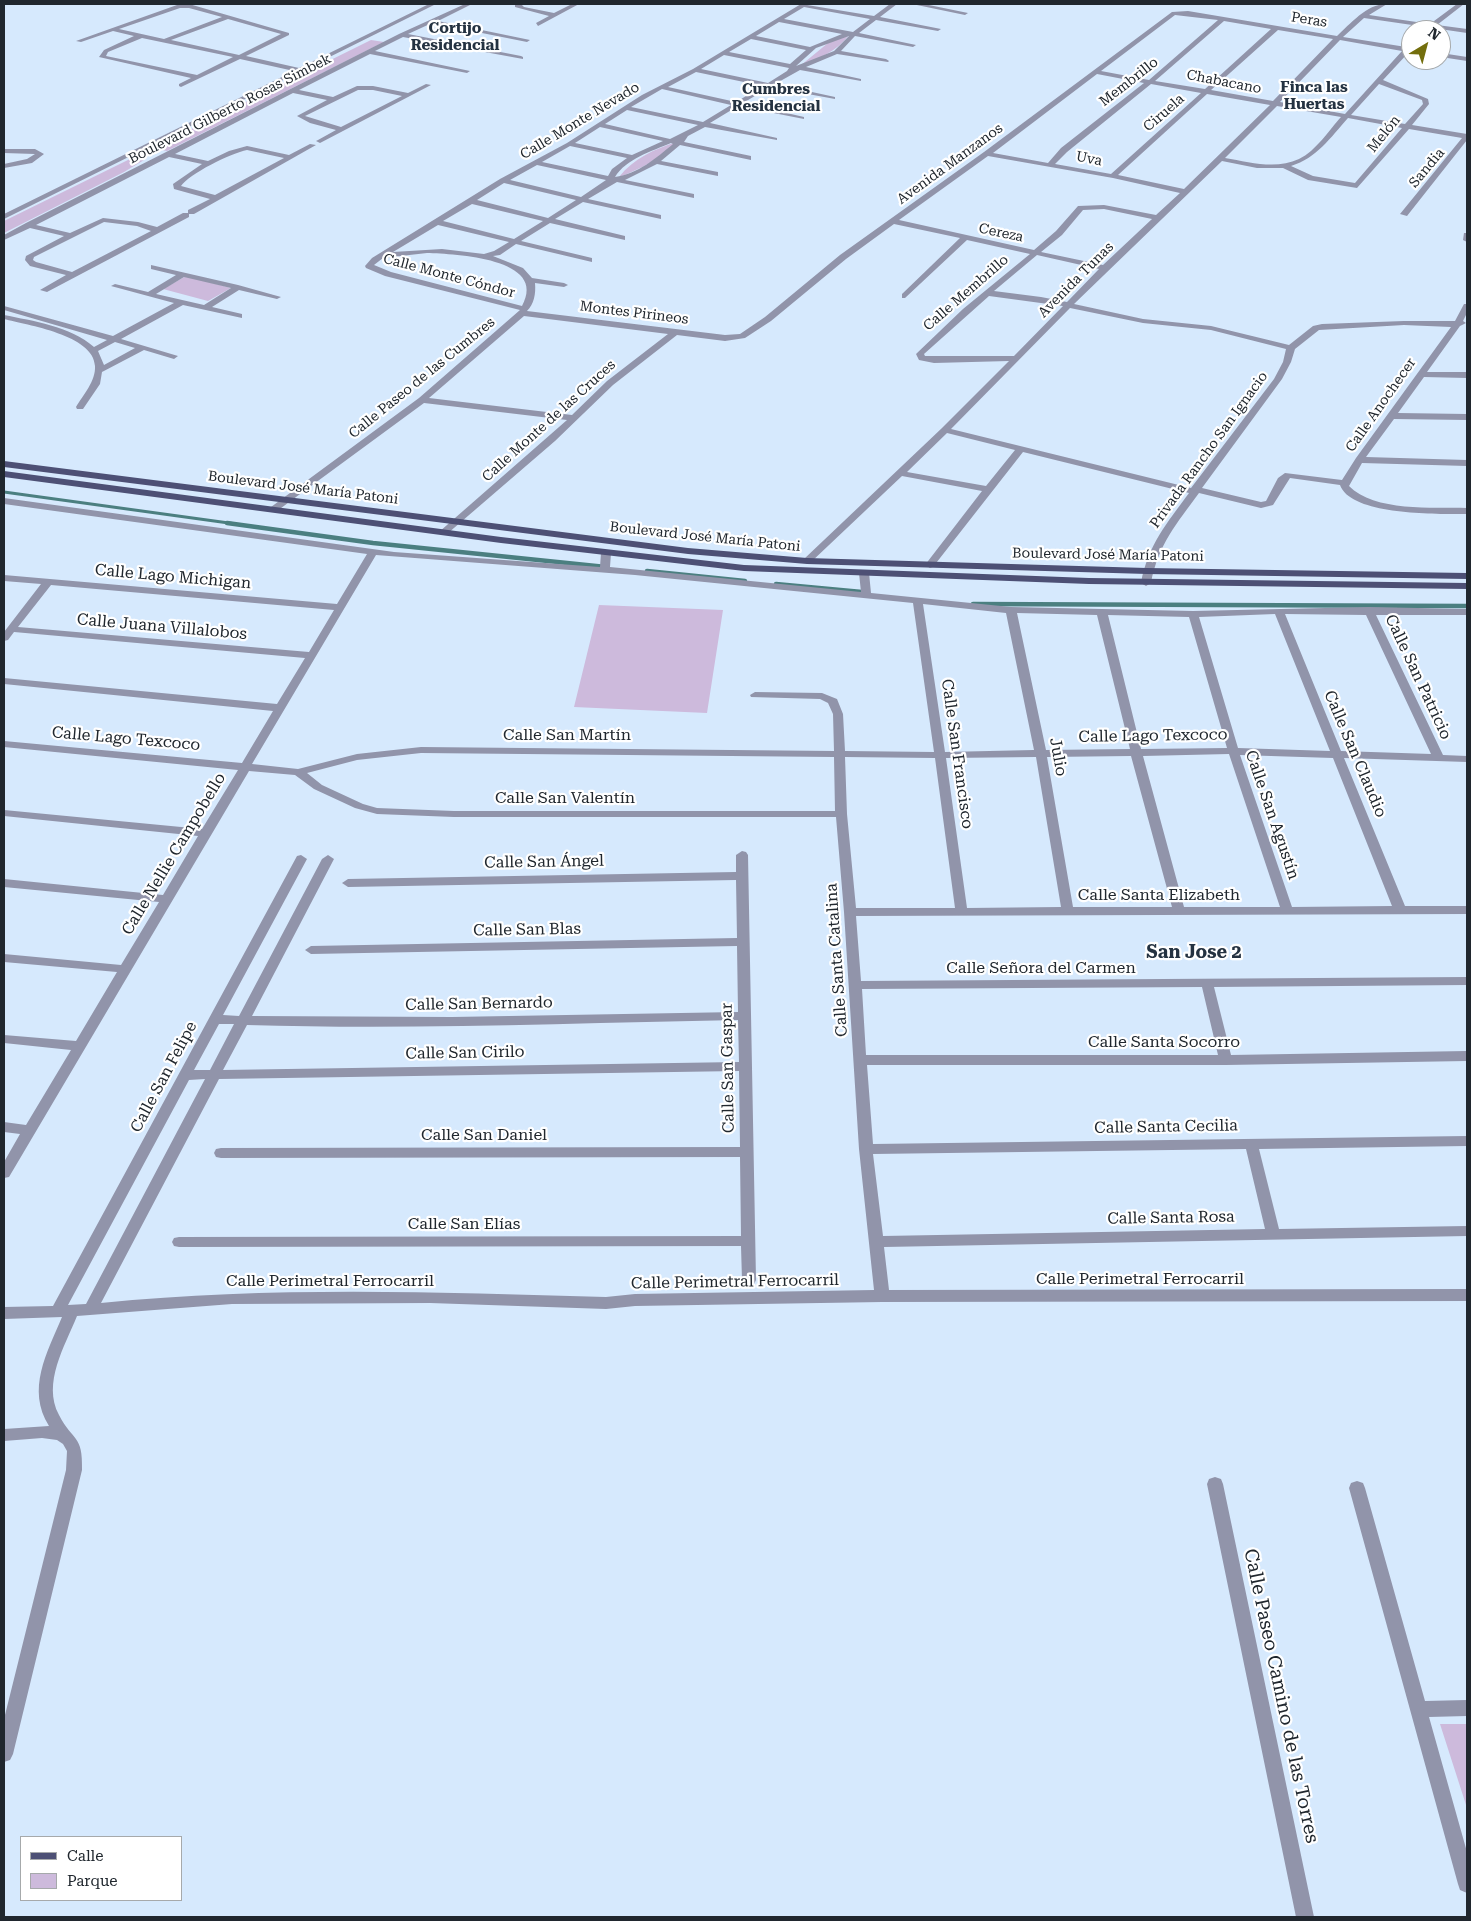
<!DOCTYPE html>
<meta charset="utf-8">
<style>
body{margin:0}
#map{position:relative;width:1471px;height:1921px;overflow:hidden;background:#d6e9fd;font-family:"Roboto Serif",serif}
canvas{display:block}
.frame{position:absolute;inset:0;border:5px solid #20272e;pointer-events:none}
.legend{position:absolute;left:20px;top:1836px;width:162px;height:65px;box-sizing:border-box;background:#fff;border:1px solid #a6a9ab;margin:0;padding:6px 9px;list-style:none;font-size:15px;color:#20272e}
.legend li{display:flex;align-items:center;gap:10px;height:25px}
.legend b{width:25px;border:1px solid #a6a9ab}
.north{position:absolute;left:1401px;top:20px;width:50px;height:50px;box-sizing:border-box;background:#fff;border:1px solid #a6a9ab;border-radius:50%;rotate:37deg;font-size:14px;font-weight:700;line-height:20px;text-align:center;color:#20272e}
.north::after{content:'';display:block;margin:auto;width:18px;height:22px;background:#736e0d;clip-path:polygon(50% 0,100% 100%,50% 72%,0 100%)}
</style>
<div id="map">
<canvas width="1471" height="1921"></canvas>
<div class="frame"></div>
<ul class="legend">
<li><b style="height:6px;background:#4d5075"></b>Calle</li>
<li><b style="height:14px;background:#cdbadc"></b>Parque</li>
</ul>
<div class="north">N</div>
</div>
<script>
const g = document.querySelector('canvas').getContext('2d');
g.lineJoin = 'round';
function fill(path, color) { g.fillStyle = color; g.fill(path, 'evenodd'); }
function trace(path, color, width, dash) { g.strokeStyle = color; g.lineWidth = width; g.lineCap = dash ? 'butt' : 'round'; g.setLineDash(dash || []); g.stroke(path); }
function write(font, color, halo, rows, align = 'center') {
  g.font = font + ' "Roboto Serif",serif'; g.lineWidth = 4.5; g.setLineDash([]); g.textBaseline = 'middle'; g.strokeStyle = halo; g.fillStyle = color; for (const [text, x, y, turn = 0] of rows) {
    g.save(); g.translate(x, y); g.rotate((+turn || 0) * Math.PI / 180); g.textAlign = isNaN(turn) ? turn : align; if (halo) g.strokeText(text, 0, 0); g.fillText(text, 0, 0); g.restore();
  }
}
fill(new Path2D(`
 M849,35C836,52 819,58 800,66L828,43Z
 M371,40L384,42L167,151L153,148Z
 M676,142C659,159 641,169 619,177C634,158 653,150 676,142Z
 M132,158L144,160L124,172L4,233V221Z
 M186,276L231,288L208,301L163,289Z
 M599,605L723,610L707,713L574,707Z
 M1440,1724H1467V1808Z`), '#cdbadc');
trace(new Path2D(`
 M4,492L236,524`), '#4b7f80', 3);
trace(new Path2D(`
 M227,523L373,543L606,567
 M647,571L745,581
 M776,584L862,592
 M973,604L1467,606`), '#4b7f80', 4.5);
fill(new Path2D(`
 M189,4L289,33V35L246,56L299,68L429,4H436L4,219V214L294,71L240,59L181,87L179,86V84L191,78L99,57L104,50L134,36L113,31L81,42L76,41L177,5ZM180,8H189L222,17L164,39L119,29ZM228,19L281,34L239,55L171,40ZM142,38L233,57L197,75L106,56L108,52Z
 M465,4H472L438,21L530,40L527,42L432,23L408,34L521,56L523,57V59L403,37L375,51L470,71L467,73L370,54L299,90L333,97L357,86H373L408,93L426,84L431,85L320,143L316,141L318,140L336,130L310,123L297,116L327,100L293,93L175,154L208,161L229,151L247,146L289,155L310,144L316,145L194,214H189V217L47,292L40,290L66,275L30,266L25,260L26,256L64,236L30,228L4,240V235L26,223L399,34ZM358,90H373L402,96L341,127L305,116ZM247,150L284,158L215,195L181,186C189,174 231,153 247,150ZM169,157L202,164L173,184L174,189L210,199L188,210V213H183L157,227L138,222L103,218L70,233L36,225ZM104,222L137,226L151,231L72,272L36,262L33,260L34,257Z
 M515,4H521L524,7L554,13L572,4H579L538,26L536,23L549,16L515,7Z
 M801,4L874,16L890,4H897L880,17L941,29L938,31L876,20L859,33L916,45L913,47L855,36L841,51L886,59L889,61L888,62L837,54L806,67L861,79V81L800,70L775,84L835,97V99L770,87L743,103L804,117V119L738,106L710,123L777,138V140L705,127L688,136L684,142L751,156V160L680,145L661,161L718,172V176L657,164L625,180L694,194V198L617,182L588,199L661,215V219L583,202L555,219L625,236V240L550,223L521,241L592,258V262L516,244L500,255L493,256L523,268L532,278L564,283L568,285L564,287L535,283C536,294 534,304 527,311L725,335L740,334L765,317L840,255L984,152L1172,12L1188,11L1337,36C1350,24 1368,3 1387,4L1369,15L1430,24L1457,4H1464L1437,25L1467,29V33L1433,28L1425,30L1426,27L1364,18L1343,37L1406,47L1411,43V52H1409L1383,80L1428,99L1429,104L1412,125L1467,134V140L1407,216L1400,214L1462,138L1409,129L1357,188L1308,180L1283,168H1257L1222,161L1074,304L1143,319L1211,326L1289,345L1313,326L1322,324L1404,321H1455L1464,304H1467V313L1463,321L1466,323L1460,326L1427,372H1467V378L1424,377L1398,413L1467,414V420L1394,419L1366,457L1467,460V466L1362,463L1349,486C1374,512 1433,507 1467,508V514C1439,514 1351,516 1340,485L1290,478L1273,505L1261,508L1199,493C1177,523 1158,545 1151,583L1146,586L1141,583C1148,545 1167,523 1189,493L1023,452L933,567L930,568L925,565L982,491L902,476L810,563H804V559L942,428L1009,361L934,363L919,360L916,354L963,309L1030,254L967,240L905,298H902V294L960,238L894,224L846,259L771,321L745,338L725,341L677,335L613,385L555,441L447,534L444,535L439,532L567,420L424,403L277,511H271V507L419,398L520,310L385,276L366,268L365,266L372,258L500,179L567,143L642,95L693,69ZM804,7L870,19L853,32L784,19ZM1175,15L1218,20L1149,80L1101,71ZM1224,21L1271,29L1205,89L1155,81ZM779,22L842,34L810,47L756,36ZM1278,30L1333,39L1273,101L1211,90ZM849,36L834,51L796,66L816,48ZM751,39L806,50L790,64L729,52ZM1340,40L1402,51L1345,114L1280,102ZM724,55L789,68L787,71L768,83L701,69ZM696,72L763,86L736,102L668,87ZM1097,74L1144,83L1061,148L1048,163L993,153ZM1151,84L1201,93L1111,174L1055,164L1067,152ZM1379,84L1422,100L1423,104L1405,124L1351,115ZM662,89L731,105L703,122L631,107ZM1207,94L1270,105L1184,189L1118,175ZM1277,106L1341,117C1329,130 1316,151 1299,159C1276,170 1249,162 1225,158ZM627,110L698,125L670,139L605,124ZM1348,118L1402,128L1355,183L1313,176L1291,166C1317,158 1330,138 1348,118ZM600,127L663,141L632,155L575,143ZM671,143L673,144C656,158 638,174 615,177C626,159 652,151 671,143ZM570,146L627,158L612,169L608,176L542,162ZM988,156L1113,178L1180,193L1156,215L1104,205L1078,206L1056,231L1034,250L899,220ZM537,165L606,180L581,197L510,180ZM504,183L576,200L548,218L477,200ZM472,204L543,221L514,239L443,221ZM1104,209L1152,219L1103,265L1041,252L1062,235L1083,210ZM438,225L509,242L494,251L484,254L442,249L393,252ZM427,253C455,254 549,258 522,306L391,272L374,265L383,258ZM1037,255L1099,269L1067,302L1041,297L994,291ZM989,296L1063,306L1014,356H925L924,354ZM1070,308L1143,323L1211,330L1286,349L1283,362L1274,379L1191,488L951,429ZM524,316L668,334L607,381L572,415L429,398ZM1404,325L1451,327L1356,458L1342,480L1285,473L1278,478L1266,501L1261,502L1202,488L1282,379L1291,362L1295,349L1319,330ZM947,433L1015,450L986,486L907,472Z
 M912,4H924L968,13L965,15Z
 M1441,53L1467,57V61L1441,57Z
 M4,149H35L44,154L32,163L4,168V164L27,159L35,154L4,153Z
 M1464,233H1467V242L1463,240Z
 M151,265L238,285L281,297L277,299L239,290L212,307L242,314V318L183,305L121,339L178,356L174,359L144,350L102,372L100,384L83,409H77L76,407C83,395 96,381 95,366C94,335 27,325 4,319V315C33,321 70,326 94,347L107,340L4,310V306L113,336L174,303L111,286L115,284L148,292L176,275L151,269ZM184,277L231,288L204,305L156,294ZM115,342L135,348L104,365L98,351Z
 M4,498L394,552L600,567L601,553L606,550L611,553L610,567L861,592L859,573L864,570L869,573L871,593L1011,607L1193,611L1369,607L1467,609V615H1376L1443,755L1467,756V762L1344,758L1405,906H1467V914L856,916L861,981L1467,977V985L1214,987L1231,1055L1467,1051V1061L1226,1065H867L873,1144L1467,1136V1146L1259,1149L1279,1229L1467,1226V1236L884,1247L889,1290L1467,1289V1301L882,1302L635,1306L606,1309L430,1303L232,1304L77,1316C65,1346 42,1383 59,1415C73,1442 83,1434 82,1470L13,1754L10,1760L4,1762V1719L66,1470L67,1451L63,1444L57,1440L42,1438L4,1441V1429L49,1426C26,1389 47,1353 62,1317L4,1319V1307L53,1306L297,856L301,855L307,859L223,1015L239,1016L322,859L328,855L334,859L252,1016L452,1017L738,1012L737,946L311,954L305,950L311,946L737,938L736,880L348,887L342,883L348,879L736,872V855L742,851L746,852L748,855L756,1280L754,1284L749,1286L744,1284L742,1280L741,1246L179,1247L174,1246L172,1242L174,1238L179,1237L741,1236L740,1157L221,1158L216,1157L214,1153L216,1149L221,1148L740,1147L739,1071L219,1079L101,1303C269,1286 437,1292 606,1297L635,1294L874,1290L859,1149L844,912L836,817H454L377,814L355,808L314,789L295,775L249,771L9,1177L4,1178V1162L20,1134L4,1132V1122L26,1125L71,1050L4,1043V1035L76,1041L117,972L4,962V954L121,965L159,902L4,887V879L163,895L198,836L4,816V810L202,829L238,770L4,747V741L242,763L273,711L4,684V678L277,704L305,658L14,632L8,640L4,641V632L41,584L4,581V575L337,604L367,554L4,504ZM376,555L635,575L913,603L934,752L845,751L843,714L837,699L822,693L755,692L750,695L751,697L820,699L828,703L833,714L834,751L421,747L357,754L298,769L252,764ZM51,585L334,610L309,652L18,627ZM923,604L1006,613L1034,750L945,752ZM1017,613L1097,615L1130,749L1046,750ZM1275,614L1330,751L1238,748L1199,617ZM1285,614L1366,615L1431,754L1341,751ZM1108,615L1189,617L1227,748L1141,749ZM421,753L834,757L835,811H454L377,808L363,804L322,785L307,773L357,760ZM1229,754L1280,907H1184L1143,756ZM1240,755L1333,758L1392,906L1292,907ZM1131,756L1172,907H1073L1047,757ZM845,757L935,758L955,908H856L847,814ZM1036,757L1061,907L967,908L946,758ZM1202,987L1218,1055H866L862,989ZM738,1020L739,1062L223,1070L247,1025C411,1030 575,1023 738,1020ZM219,1024H234L210,1070H194ZM205,1079L86,1304L68,1305L189,1080ZM1246,1149L1265,1229L883,1236L873,1154Z
 M1215,1477L1221,1479L1223,1484L1314,1917H1296L1207,1484L1209,1479Z
 M1357,1481L1363,1483L1365,1488L1425,1701L1467,1700V1716L1429,1717L1467,1852V1893L1460,1890L1458,1884L1349,1488L1351,1483Z`), '#9194aa');
fill(new Path2D(`
 M4,461L688,548L807,558L1147,568L1467,573V579L1147,574L807,564L688,554L4,467Z
 M4,471L501,537L744,565L1089,578L1467,583V589L1089,584L744,571L501,543L4,477Z`), '#4d5075');
write('14px', '#20272e', '#fff', [
 ["Peras",1309,20,9],
 ["Membrillo",1129,82,-38],
 ["Chabacano",1224,82,11],
 ["Boulevard Gilberto Rosas Simbek",230,109,-27],
 ["Ciruela",1164,113,-41],
 ["Calle Monte Nevado",580,121,-31],
 ["Melón",1384,134,-51],
 ["Uva",1089,159,11],
 ["Avenida Manzanos",950,164,-36],
 ["Sandia",1427,168,-50],
 ["Cereza",1001,233,12],
 ["Calle Monte Cóndor",449,276,15],
 ["Avenida Tunas",1076,280,-45],
 ["Calle Membrillo",966,293,-41],
 ["Montes Pirineos",634,313,7],
 ["Calle Paseo de las Cumbres",422,378,-39],
 ["Calle Anochecer",1381,405,-55],
 ["Calle Monte de las Cruces",549,421,-42],
 ["Privada Rancho San Ignacio",1209,450,-54],
 ["Boulevard José María Patoni",303,488,7],
 ["Boulevard José María Patoni",705,537,6],
 ["Boulevard José María Patoni",1108,555,1]
]);
write('bold 15px', '#243241', '#fff', [
 ["Cortijo",455,29],
 ["Residencial",455,46],
 ["Finca las",1314,88],
 ["Huertas",1314,105],
 ["Cumbres",776,90],
 ["Residencial",776,107]
]);
write('16px', '#20272e', '#fff', [
 ["Calle Lago Michigan",173,577,5],
 ["Calle Juana Villalobos",162,627,5],
 ["Calle San Patricio",1418,677,65],
 ["Calle San Martín",567,735],
 ["Calle Lago Texcoco",1153,736,-1],
 ["Calle Lago Texcoco",126,739,5],
 ["Calle San Francisco",957,754,82],
 ["Calle San Claudio",1355,754,67],
 ["Julio",1058,757,80],
 ["Calle San Valentín",565,798],
 ["Calle San Agustín",1272,815,71],
 ["Calle Nellie Campobello",174,854,-59],
 ["Calle San Ángel",544,862,-1],
 ["Calle Santa Elizabeth",1159,895],
 ["Calle San Blas",527,930,-1],
 ["Calle Santa Catalina",837,960,-94],
 ["Calle Señora del Carmen",1041,968],
 ["Calle San Bernardo",479,1004,-1],
 ["Calle Santa Socorro",1164,1042],
 ["Calle San Cirilo",465,1053,-1],
 ["Calle San Gaspar",728,1068,-91],
 ["Calle San Felipe",164,1077,-62],
 ["Calle Santa Cecilia",1166,1127,-1],
 ["Calle San Daniel",484,1135],
 ["Calle Santa Rosa",1171,1218,-1],
 ["Calle San Elías",464,1224],
 ["Calle Perimetral Ferrocarril",1140,1279],
 ["Calle Perimetral Ferrocarril",330,1281],
 ["Calle Perimetral Ferrocarril",735,1282,-1]
]);
write('bold 18px', '#243241', '#fff', [
 ["San Jose 2",1194,953]
]);
write('19px', '#20272e', '#fff', [
 ["Calle Paseo Camino de las Torres",1281,1696,78]
]);
</script>
